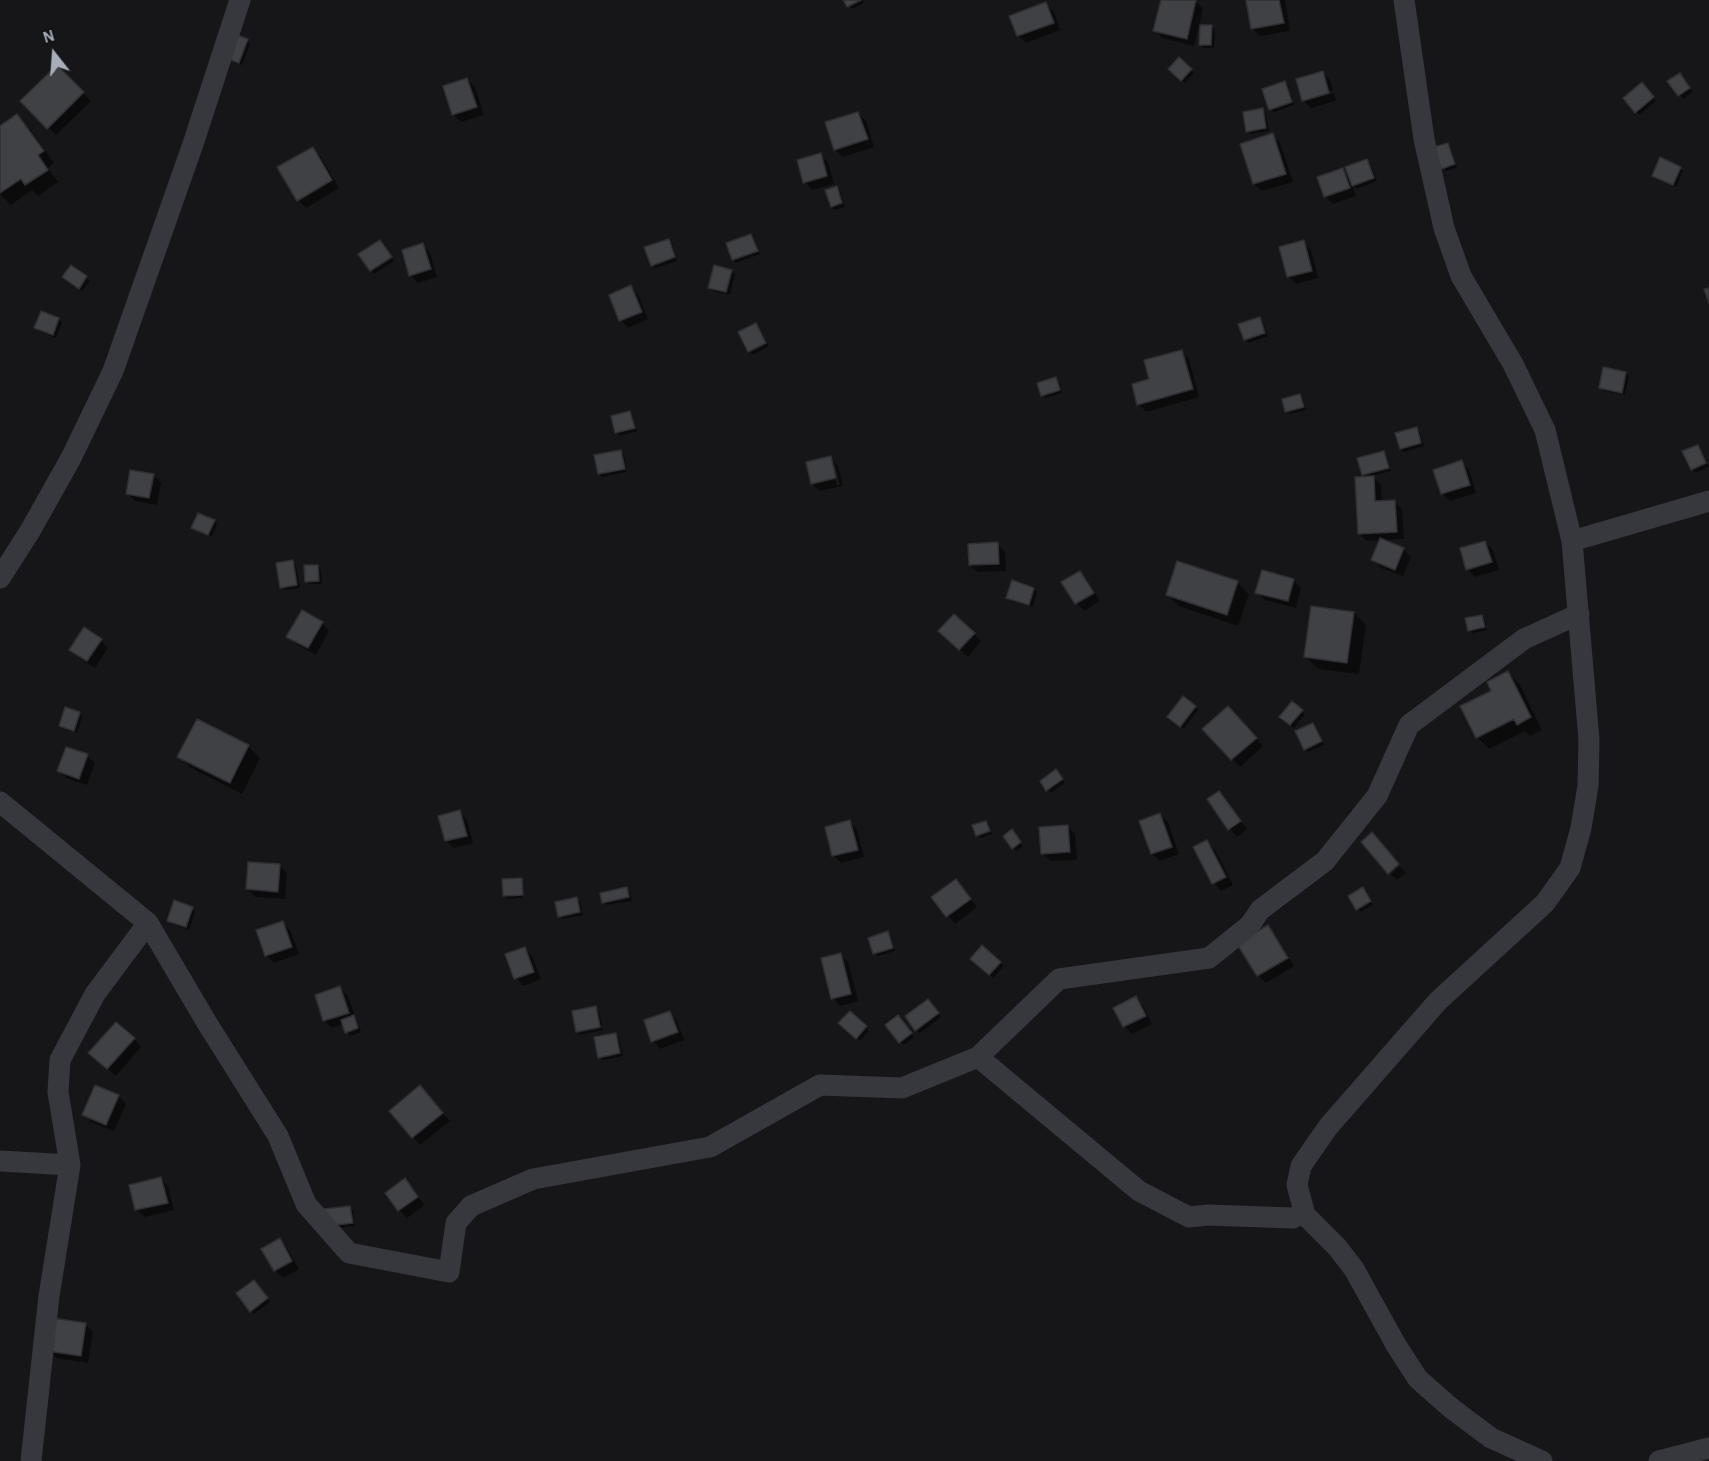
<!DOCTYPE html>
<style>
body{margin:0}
#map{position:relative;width:1709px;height:1461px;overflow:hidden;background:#161618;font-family:"Alegreya Sans",sans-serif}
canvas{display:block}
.north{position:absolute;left:24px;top:24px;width:60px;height:60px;-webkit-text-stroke:4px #111113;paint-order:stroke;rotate:343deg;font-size:16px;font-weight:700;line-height:24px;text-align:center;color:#a8adb8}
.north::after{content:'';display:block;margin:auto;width:21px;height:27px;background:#a8adb8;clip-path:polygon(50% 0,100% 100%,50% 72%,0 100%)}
</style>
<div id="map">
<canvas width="1709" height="1461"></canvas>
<div class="north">N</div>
</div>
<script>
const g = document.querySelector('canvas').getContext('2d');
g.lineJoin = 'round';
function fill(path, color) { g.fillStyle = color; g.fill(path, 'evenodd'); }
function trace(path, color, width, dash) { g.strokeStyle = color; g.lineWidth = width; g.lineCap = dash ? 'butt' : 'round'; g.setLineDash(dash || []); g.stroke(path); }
fill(new Path2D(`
 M845,0H862L864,3L852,9Z
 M1162,0H1191L1196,1L1203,9L1194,46L1162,38L1155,30Z
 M1247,0H1285L1290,31L1260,36L1252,28Z
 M1046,4L1054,12L1060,30L1026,43L1018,35Z
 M1211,27L1215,30L1214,48H1204L1200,44Z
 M247,40L250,44L242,65L230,61Z
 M1179,59L1194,73L1185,83L1170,69Z
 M57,67L91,101L56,135L23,101Z
 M1323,73L1330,80L1333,90L1306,98V101L1334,93L1336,101L1311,108L1303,100Z
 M1683,78L1693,92L1683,99L1669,81Z
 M467,79L475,87L484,115L461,122L454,115L445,87Z
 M1284,83L1288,86L1294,105L1274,112L1270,109Z
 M1645,88L1656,101L1639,115L1636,112Z
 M1262,110L1266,113L1269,131L1251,134L1248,131Z
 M858,113L866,121L874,147L843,157L835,149Z
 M17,116L29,128L54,163L48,168L58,182L38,196L32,190L11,205L0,194V128Z
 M1272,135L1280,143L1293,182L1262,191L1254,184L1242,145Z
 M1448,144L1451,148L1457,168L1446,171L1443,168Z
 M312,149L320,156L339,188L306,208L298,200Z
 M820,155L828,162L834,184L812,190L805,182Z
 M1367,160L1370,164L1377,181L1357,189L1352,184L1356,196L1333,204L1325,196L1342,170L1351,179Z
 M1680,168L1683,171L1676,187L1654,175Z
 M836,188L840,191L845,207L835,210L832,207Z
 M751,236L754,239L760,254L736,263L733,259Z
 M668,241L672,244L677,261L655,268L652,265Z
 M1303,242L1311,250L1318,278L1296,284L1289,277L1281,248Z
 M383,245L394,261L374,274L371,270Z
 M423,245L430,253L437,277L418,283L410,275Z
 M71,267L90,281L82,291L67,281Z
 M731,271L735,274L730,295L713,291L710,287Z
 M631,287L638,295L648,319L628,328L621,320Z
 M42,313L59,319L62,323L56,338L39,331L36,328Z
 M1259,318L1263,322L1268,336L1249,343L1245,339Z
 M756,324L769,346L753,355L749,351Z
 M1181,352L1189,359L1199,397L1146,412L1139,404L1151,380Z
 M1625,373L1629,377L1625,395L1604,391L1601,388Z
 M1055,378L1059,382L1062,393L1046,398L1043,395Z
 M1300,396L1303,399L1306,410L1290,414L1287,411Z
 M630,412L633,416L637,431L620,436L617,432Z
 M1416,429L1420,432L1424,446L1404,452L1401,448Z
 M1698,446L1709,467L1695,473L1692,469Z
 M621,452L624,455L627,472L602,477L599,473Z
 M1383,453L1387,456L1391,471L1372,476L1381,485L1382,502H1394L1402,509L1404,539L1382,540L1403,549L1411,557L1403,576L1381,568L1373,560L1381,540L1367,541L1360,534L1367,478L1363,474Z
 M831,458L838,466L843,486L820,491L812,484ZM832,465H835L840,485L837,486Z
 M1461,462L1469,470L1476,493L1450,501L1442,493Z
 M153,475L161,483L157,505L135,501L127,493Z
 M214,521L217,524L212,537L193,527Z
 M1485,543L1493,550L1499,570L1475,577L1467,569Z
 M997,544L1005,552L1006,571L978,572L970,565Z
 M293,562L296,565L300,588L285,590L281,587Z
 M318,567L321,570L322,584H310L306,581Z
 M1080,572L1087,580L1100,601L1084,611L1076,603L1063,583Z
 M1293,580L1301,588L1296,608L1265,600L1257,592Z
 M1237,582L1249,594L1238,626L1179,606L1167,594Z
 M1034,589L1037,592L1033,607L1011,601L1008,598Z
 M1354,613L1366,625L1359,674L1318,669L1306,657Z
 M1481,616L1485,620L1487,630L1473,633L1469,630Z
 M322,623L329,631L316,655L296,644L288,636Z
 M974,634L981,641L968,657L948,639Z
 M101,640L108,648L95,668L78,657L71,649Z
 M1508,673L1520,685L1542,730L1530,736L1525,731L1489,749L1477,737L1493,691Z
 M1195,707L1198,710L1184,729L1173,720Z
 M1302,711L1305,714L1294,728L1284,720Z
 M79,713L82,717L77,733L64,729L61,726Z
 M1235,715L1263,746L1240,767L1204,729Z
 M1316,728L1324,745L1308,752L1305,749Z
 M248,746L260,758L242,794L191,768L179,757Z
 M87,756L95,763L87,785L66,778L59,771Z
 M1059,775L1065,783L1051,793L1048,790Z
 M1219,793L1247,829L1237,837L1230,829Z
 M460,812L467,820L473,843L454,848L446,840Z
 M1160,815L1168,822L1179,854L1160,861L1152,854Z
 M850,822L857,830L864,857L841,863L833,855Z
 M986,822L992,834L981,838L977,835Z
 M1067,826L1075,834L1077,860L1051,861L1043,854Z
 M1015,835L1023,846L1017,851L1013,848Z
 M1207,842L1215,850L1233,885L1221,891L1214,883L1195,848Z
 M279,866L287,873L285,899L255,897L248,889Z
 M1400,866L1406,873L1397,880L1391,874Z
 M521,879L522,898L508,899L505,896Z
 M956,881L977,907L955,924L934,897Z
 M627,889L630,892L632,901L607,905L603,902Z
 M1363,889L1373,905L1361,912L1357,909Z
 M576,899L580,902L583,915L563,919L559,916Z
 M192,908L195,912L189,930L172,924L169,921Z
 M282,923L290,930L299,954L274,963L266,955Z
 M1268,927L1275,935L1294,966L1266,983L1258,975Z
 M887,933L891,936L895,951L878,956L875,953Z
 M982,947L1004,966L993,978L972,959Z
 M524,948L532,956L541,979L523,986L516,978Z
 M841,955L848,962L858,1001L840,1006L833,998Z
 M340,988L348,996L361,1032L350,1036L344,1024L332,1028L324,1020Z
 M1135,998L1143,1006L1152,1024L1132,1034L1125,1027L1116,1008Z
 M931,1004L941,1017L920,1033L916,1030Z
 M595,1007L599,1011L602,1025L578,1030Z
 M670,1013L677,1021L684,1040L660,1049L653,1041Z
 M850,1013L869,1031L860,1041L840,1023Z
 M901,1020L914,1037L904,1045L901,1042Z
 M602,1028L603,1030L581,1035L579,1033Z
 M616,1034L619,1038L623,1056L603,1060L599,1057Z
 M134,1039L141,1047L116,1076L98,1060Z
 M428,1095L450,1121L420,1145L391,1111Z
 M118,1096L126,1104L114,1131L91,1122L84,1114Z
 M160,1178L168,1186L174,1210L145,1217L137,1210L131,1186Z
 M405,1180L425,1205L407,1218L399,1210Z
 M350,1208L353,1211L355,1226L332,1229Z
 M279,1240L287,1248L299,1269L283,1278L275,1270Z
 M257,1285L270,1302L254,1314L251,1311Z
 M85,1324L93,1332L88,1363L56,1358L49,1350Z`), '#0007');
const building = new Path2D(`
 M843,0H861L847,7Z
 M1161,0H1196L1187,39L1153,31Z
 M1246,0H1279L1284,23L1251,29Z
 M1046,2L1054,23L1017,36L1009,16Z
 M1200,25H1212L1211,45H1199Z
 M234,34L248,39L239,63L225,58Z
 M1179,57L1192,69L1181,81L1168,69Z
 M57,65L84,92L47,129L20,101Z
 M1323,71L1329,93L1302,101L1296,79Z
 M1680,73L1690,88L1678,96L1667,81Z
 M467,78L477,107L452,115L443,86Z
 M1285,81L1292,102L1269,110L1262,89Z
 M1642,82L1654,97L1635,113L1623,98Z
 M1263,108L1266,128L1246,132L1243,112Z
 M858,112L868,139L834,150L825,122Z
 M17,114L44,151L38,155L48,170L25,185L21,179L0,193V126Z
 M1273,133L1286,174L1253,184L1240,144Z
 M1448,143L1455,164L1441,169L1434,147Z
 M313,147L332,180L297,201L277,167Z
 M821,153L827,176L803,183L797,160Z
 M1660,157L1681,167L1673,185L1652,176Z
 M1367,159L1374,178L1352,186L1345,167Z
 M1343,168L1350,188L1324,197L1317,177Z
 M837,186L842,203L831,207L825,190Z
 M751,234L758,251L732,260L726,243Z
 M669,239L675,257L651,266L644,247Z
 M380,240L392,257L370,271L358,254Z
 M1304,240L1312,271L1287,277L1279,247Z
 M423,243L431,269L409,276L402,250Z
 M71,265L87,276L79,289L62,277Z
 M714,265L732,270L726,292L708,288Z
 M631,285L642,312L619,321L609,295Z
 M1709,288V303L1704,289Z
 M41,311L59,318L53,335L34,328Z
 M1260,317L1265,333L1244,340L1238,324Z
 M756,323L766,343L748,352L738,332Z
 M1182,350L1193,389L1137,405L1132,384L1149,379L1144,360Z
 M1603,367L1626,372L1622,393L1599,388Z
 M1056,377L1060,390L1041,396L1037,383Z
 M1300,394L1304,407L1285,412L1282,399Z
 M630,411L635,428L615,433L611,416Z
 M1417,427L1421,443L1400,449L1395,433Z
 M1698,445L1706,463L1691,470L1682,451Z
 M621,450L625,469L598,474L594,455Z
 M1384,451L1389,468L1362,475L1357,458Z
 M831,456L836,478L811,484L806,462Z
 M1462,460L1470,485L1441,494L1433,470Z
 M130,470L154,474L149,498L126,494Z
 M1374,476L1375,501L1395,500L1397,532L1358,534L1355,477Z
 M198,513L215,520L208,535L191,528Z
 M1380,538L1404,548L1395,570L1371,560Z
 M1485,541L1492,562L1466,570L1460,548Z
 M998,542L999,564L969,565L968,544Z
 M293,560L297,585L280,588L276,563Z
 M1177,561L1238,581L1227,615L1166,595Z
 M304,565H318L319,581L305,582Z
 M1262,570L1294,579L1288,601L1255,593Z
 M1080,571L1094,593L1075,604L1061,582Z
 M1012,580L1034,588L1029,605L1006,598Z
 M1311,606L1354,612L1347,663L1304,657Z
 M302,610L323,622L308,648L286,637Z
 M954,614L975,633L959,650L938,631Z
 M1482,615L1485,627L1468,631L1465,618Z
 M84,627L102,639L87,661L69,650Z
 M1508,671L1531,717L1517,725L1514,719L1476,738L1460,706L1491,691L1487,682Z
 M1183,696L1196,706L1180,727L1167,717Z
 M1292,701L1303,710L1290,725L1279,717Z
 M1228,706L1257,738L1231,760L1202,729Z
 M65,707L80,712L74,731L59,726Z
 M197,719L249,745L230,783L177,757Z
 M1313,723L1322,741L1304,750L1295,731Z
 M66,747L88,754L79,779L57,771Z
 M1056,769L1063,779L1046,791L1040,781Z
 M1219,791L1241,821L1228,830L1207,799Z
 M460,810L467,836L445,841L438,816Z
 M1160,813L1172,847L1151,854L1139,821Z
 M850,820L858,850L832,856L825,827Z
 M986,821L990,831L976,836L972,825Z
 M1068,825L1070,852L1041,854L1039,827Z
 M1012,829L1021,842L1012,849L1003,836Z
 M1372,832L1399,864L1388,874L1361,842Z
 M1207,840L1226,877L1212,884L1193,847Z
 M248,862L280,864L278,892L246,889Z
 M522,878L523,895L503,896L502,879Z
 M956,879L971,899L946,917L931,897Z
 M627,887L629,897L602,903L600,893Z
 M1363,887L1371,901L1356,910L1348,896Z
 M577,897L580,912L558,917L555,902Z
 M174,900L193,907L186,927L167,921Z
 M283,921L292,947L265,956L256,930Z
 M1268,925L1288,958L1257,976L1237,944Z
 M888,931L893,948L873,954L868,938Z
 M982,945L1001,962L989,975L970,959Z
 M525,947L534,972L514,979L505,954Z
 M841,953L851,994L831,999L821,958Z
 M340,986L349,1013L323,1021L315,995Z
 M1136,996L1146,1016L1123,1027L1113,1008Z
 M928,999L939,1013L915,1031L905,1016Z
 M596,1006L600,1027L576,1032L572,1011Z
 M670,1011L678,1032L651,1042L644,1020Z
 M850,1011L867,1026L856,1039L838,1023Z
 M354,1015L358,1028L345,1033L341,1020Z
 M898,1015L912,1033L899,1043L885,1025Z
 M116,1022L135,1038L107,1069L88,1053Z
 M616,1033L620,1053L598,1058L594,1037Z
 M95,1085L119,1095L106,1125L82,1115Z
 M420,1085L443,1113L412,1138L389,1111Z
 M161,1177L168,1203L135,1210L129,1185Z
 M405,1178L418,1197L398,1211L385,1193Z
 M350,1206L353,1223L327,1226L324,1209Z
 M280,1238L292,1261L274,1271L261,1249Z
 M254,1280L268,1298L250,1312L236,1293Z
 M52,1318L86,1323L81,1356L47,1351Z`);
fill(building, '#404145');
trace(building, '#303034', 1.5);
trace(new Path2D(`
 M1404,0L1424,139L1444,228L1461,276L1513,364L1545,430L1572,541L1589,740L1588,786L1581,828L1570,868L1545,903L1438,1001L1328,1127L1301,1166L1297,1185L1305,1215L1337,1247L1354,1269L1396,1345L1418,1379L1451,1408L1491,1438L1542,1461
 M1572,541L1709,501
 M0,578L30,531L71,458L113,371L193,144L240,0
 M0,802L148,923L207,1023L278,1136L306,1204L349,1253L449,1272L456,1223L471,1206L533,1179L710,1147L820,1085L902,1088L978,1057L1059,979L1209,958L1250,925L1260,910L1325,861L1377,796L1409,725L1524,639L1579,614
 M978,1057L1139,1191L1189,1217L1208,1215L1293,1218
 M0,1161L70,1165
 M31,1461L49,1296L70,1165L58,1092L60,1060L95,994L148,923
 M1659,1461L1709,1448`), '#37383d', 21);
</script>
